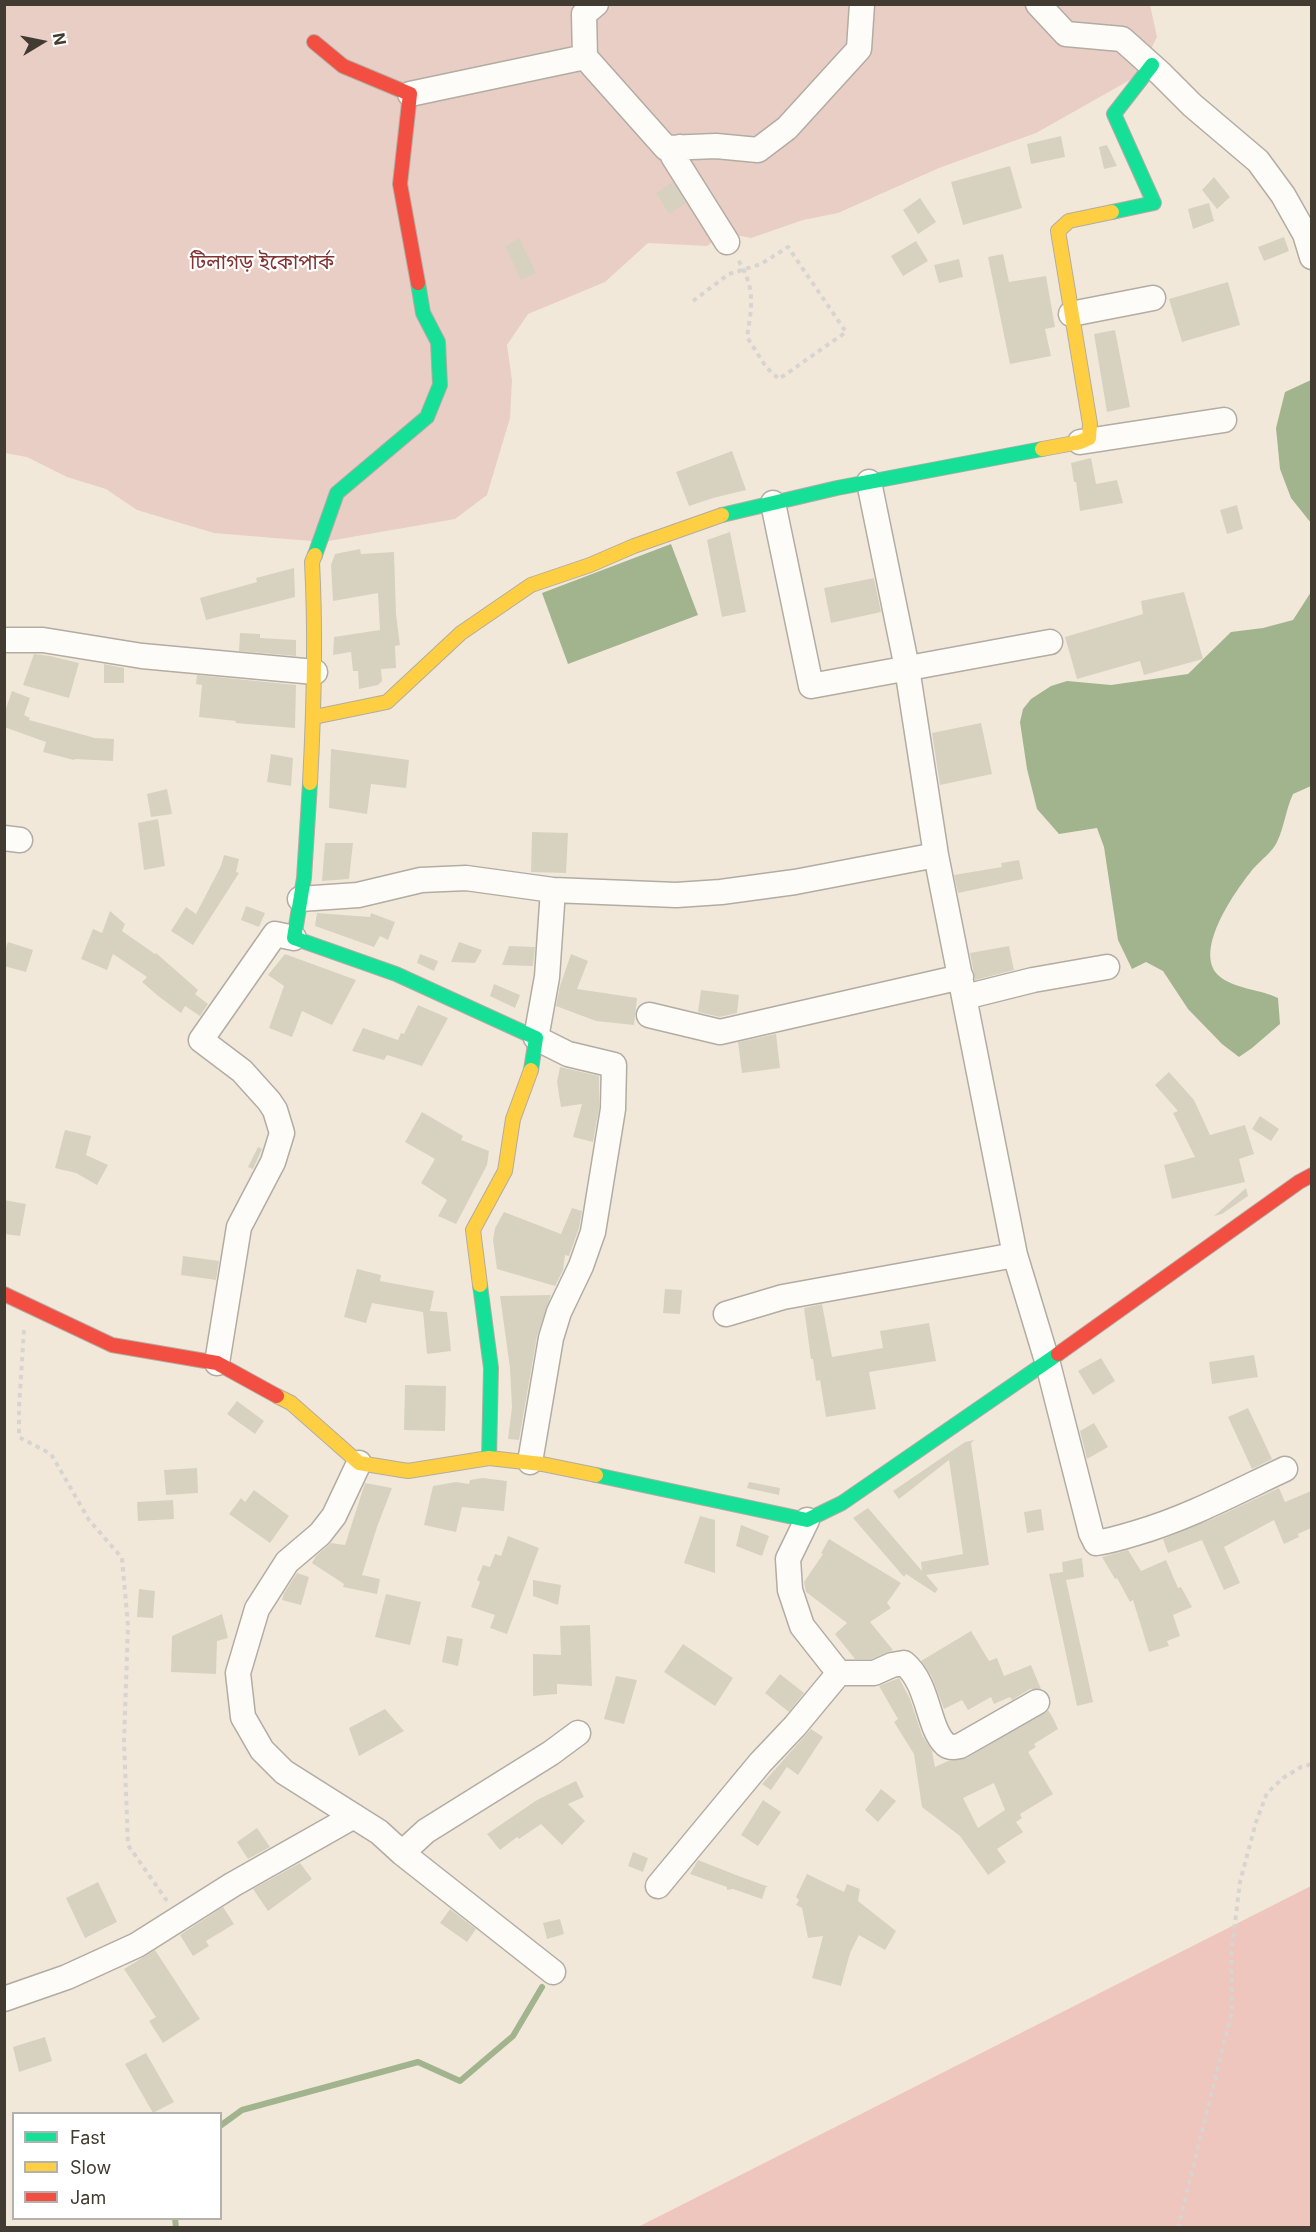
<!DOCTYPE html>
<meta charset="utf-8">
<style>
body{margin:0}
#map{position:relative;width:1316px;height:2232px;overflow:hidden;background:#f1e8da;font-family:Inter,sans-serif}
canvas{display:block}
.frame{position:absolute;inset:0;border:6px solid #413b31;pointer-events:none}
.legend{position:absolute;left:12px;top:2112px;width:210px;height:108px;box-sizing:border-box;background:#fff;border:2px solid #b3b1ad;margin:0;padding:8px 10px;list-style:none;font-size:18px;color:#413b31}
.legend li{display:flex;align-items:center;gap:12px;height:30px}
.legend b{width:30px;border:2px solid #b3b1ad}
.north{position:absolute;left:12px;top:12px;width:60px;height:60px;-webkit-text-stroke:4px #fff;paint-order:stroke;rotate:80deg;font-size:16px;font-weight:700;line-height:24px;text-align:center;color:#413b31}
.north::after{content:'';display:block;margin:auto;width:21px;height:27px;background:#413b31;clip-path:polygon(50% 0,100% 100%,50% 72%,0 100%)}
</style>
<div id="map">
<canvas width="1316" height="2232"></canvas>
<div class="frame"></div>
<ul class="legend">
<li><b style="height:8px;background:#16e098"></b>Fast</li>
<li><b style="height:8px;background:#ffcf43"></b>Slow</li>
<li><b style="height:8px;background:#f24e42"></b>Jam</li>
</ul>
<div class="north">N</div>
</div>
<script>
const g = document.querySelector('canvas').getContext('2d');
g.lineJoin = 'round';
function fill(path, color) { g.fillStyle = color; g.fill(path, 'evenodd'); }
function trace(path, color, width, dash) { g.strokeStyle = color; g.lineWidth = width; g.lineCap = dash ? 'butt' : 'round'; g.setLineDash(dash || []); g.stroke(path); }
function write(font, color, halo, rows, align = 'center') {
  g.font = font + ' Inter,"Noto Sans Bengali",sans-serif'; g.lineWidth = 4.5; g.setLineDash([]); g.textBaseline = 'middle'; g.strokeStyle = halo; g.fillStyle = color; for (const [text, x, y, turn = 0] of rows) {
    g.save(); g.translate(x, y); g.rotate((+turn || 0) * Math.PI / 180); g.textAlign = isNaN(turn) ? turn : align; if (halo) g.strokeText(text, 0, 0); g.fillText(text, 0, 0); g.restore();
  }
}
fill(new Path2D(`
 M5,5H1150L1157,37L1137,76L1036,133L939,168L838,213L803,220L751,238L725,233L707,246L648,243L605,282L528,314L507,345L512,380L510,418L487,495L455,519L323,542L214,533L137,510L106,489L67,477L27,457L5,453Z`), '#e9cec5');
fill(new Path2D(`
 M1311,1886V2227H638Z`), '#eec6bd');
fill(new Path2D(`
 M1311,380V523L1291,498L1280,469L1276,428L1285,392Z
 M671,544L698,615L568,664L542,593Z
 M1311,592V786L1293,794C1286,809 1284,828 1277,842C1273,851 1260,861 1253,869C1236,890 1193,950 1218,975C1233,989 1260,989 1278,998L1280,1024L1252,1048L1239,1057L1222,1044L1188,1009L1163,971L1146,962L1132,969L1118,940L1104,847L1097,828L1059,834L1037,809L1027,769L1020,722L1023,709L1031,699L1051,686L1067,681L1111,685L1188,674L1231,632L1263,628L1293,620Z`), '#a2b48d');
trace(new Path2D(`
 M220,2126L242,2110L418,2062L460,2081L513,2036L542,1987
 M175,2218L176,2228`), '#a2b48d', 6);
fill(new Path2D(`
 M1061,136L1065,157L1031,164L1027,144Z
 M1107,145L1117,166L1104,169L1099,147Z
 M1010,166L1022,208L963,225L951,182Z
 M1214,177L1230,197L1217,209L1202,190Z
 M673,182L686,203L669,214L656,193Z
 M920,198L936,222L918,234L903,210Z
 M1209,203L1214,221L1193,229L1188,209Z
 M1284,237L1289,251L1264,261L1258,247Z
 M519,238L536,273L521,280L505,246Z
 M916,241L928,261L903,276L891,256Z
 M1003,254L1009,282L1046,276L1055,327L1045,329L1051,356L1010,364L988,257Z
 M959,259L963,277L939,283L934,265Z
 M1228,282L1240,325L1182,342L1169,299Z
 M1115,330L1130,407L1107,412L1094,334Z
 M732,451L746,490L713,498L689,506L676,472Z
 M1091,458L1096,484L1117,480L1123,503L1080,511L1076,482H1074L1071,463Z
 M1237,505L1243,529L1227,534L1220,510Z
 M730,532L746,612L722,617L707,540Z
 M360,549L361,554L394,552L396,614L400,645L395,646L396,668L381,669L382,681L378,685L359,689L358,671H353L351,652L333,655L334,637L380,630L378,593L333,601L331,565L335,554Z
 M294,568L295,597L206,620L200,598L257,582L256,578Z
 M874,578L881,612L831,623L824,588Z
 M1184,592L1203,659L1144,675L1140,661L1077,679L1065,637L1143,614L1141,601Z
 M240,633L260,634V638L296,640V656L239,651Z
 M34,654L50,656L79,663L69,698L23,685Z
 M104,664L124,668V683H104Z
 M197,675L296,685L295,728L235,723L236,721L199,717L202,685L196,684Z
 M12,691L30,698L24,715L30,718L29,720L95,738L114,739L113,761L75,759L74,760L43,752L46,742L4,727V714Z
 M981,723L992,774L940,785L932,733Z
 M331,749L409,760L406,788L371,784L367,814L329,808Z
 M271,754L293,758L291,786L267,782Z
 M167,789L172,814L151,817L147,794Z
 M158,819L165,866L144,870L138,823Z
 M532,832L568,833L566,873L531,872Z
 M325,843H353L349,879L322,881Z
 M224,855L239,859L236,872L239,873L193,945L171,931L186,907L196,914L221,866Z
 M1019,860L1023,879L958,893L954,875L1002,867L1001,863Z
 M246,906L265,913L259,927L241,920Z
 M110,911L125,924L122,931L155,954L156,953L198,990L195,994L208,1004L200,1016L185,1006L181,1013L157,995L142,982L147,977L113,954L107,970L81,959L93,929L102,933Z
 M317,913L370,917L371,913L395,922L388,940L380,936L374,947L315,926Z
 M8,942L33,950L26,972L4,966V953Z
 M459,942L482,950L475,963L451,962Z
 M509,946L535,947L533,966L502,965Z
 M1009,946L1014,970L975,980L970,953Z
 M285,954L356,980L332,1025L302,1011L292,1037L269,1028L284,986L268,975Z
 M420,954L438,961L434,971L417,963Z
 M571,954L588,961L577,989L637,998L634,1025L596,1021L556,1006L560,986Z
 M494,984L520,995L515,1008L490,996Z
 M701,990L739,995L737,1013L720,1017L698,1012Z
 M418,1005L448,1018L422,1066L387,1055L384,1060L352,1051L363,1028L398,1040L401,1033L404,1034Z
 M776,1034L780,1068L742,1073L738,1042Z
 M560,1067L599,1076V1108L593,1142L573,1137L582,1104L561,1107L557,1082Z
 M1169,1072L1194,1100L1210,1135L1245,1125L1254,1154L1239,1159L1245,1182L1172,1199L1164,1165L1195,1157L1173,1113L1178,1111L1155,1085Z
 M422,1112L463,1136L461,1140L489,1151L487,1165L456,1224L438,1216L447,1200L421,1183L435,1159L405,1142Z
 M1260,1116L1279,1129L1271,1141L1252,1129Z
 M65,1130L91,1136L86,1155L108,1165L97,1185L76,1173L55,1168Z
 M258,1147L262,1149L253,1169L248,1167Z
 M1246,1188L1248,1196L1222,1214L1214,1216Z
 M4,1200L26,1204L20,1236L4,1234Z
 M572,1208L582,1211L579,1228L569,1256L565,1255L563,1270L555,1286L497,1269L493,1240L495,1228L504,1212L561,1234Z
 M183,1256L219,1261L216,1280L181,1275Z
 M357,1269L381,1275L380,1281L434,1291L430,1311L447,1312L451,1351L427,1354L423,1312L372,1303L366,1323L344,1317Z
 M665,1289L682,1290L680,1314L663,1313Z
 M551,1295L537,1336L519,1440L508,1439L512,1407L510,1368L500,1296Z
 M822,1304L832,1357L883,1348L880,1331L929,1323L936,1361L869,1372L876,1409L826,1417L820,1380L816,1381L813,1359H811L804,1308Z
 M1254,1355L1258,1377L1212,1384L1209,1362Z
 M1101,1358L1115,1381L1093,1395L1078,1371Z
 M405,1385L446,1386L445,1431L404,1430Z
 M237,1401L264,1421L255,1434L227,1414Z
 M1248,1408L1272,1459L1252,1469L1228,1417Z
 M1094,1423L1108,1447L1087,1459L1080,1431Z
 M974,1440L971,1443L989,1565L926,1575L938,1589L935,1593L906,1574L904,1577L853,1518L868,1508L922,1571L921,1562L963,1554L949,1460L899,1499L893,1491L965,1442Z
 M197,1468L198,1493L166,1495L164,1470Z
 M483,1478L507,1481L504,1511L462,1507L456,1532L424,1525L433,1486L456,1482L469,1484L470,1480Z
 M749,1482L780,1488L779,1495L747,1488Z
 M365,1483L392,1488L377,1527L362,1575L380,1579L377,1594L343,1587L344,1584L312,1563L316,1556L331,1543L345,1545Z
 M1279,1488L1285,1502L1311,1491V1528L1298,1534L1299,1537L1284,1544L1274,1520L1224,1547L1240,1583L1224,1590L1202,1540L1168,1553L1163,1539L1217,1517Z
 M254,1490L289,1516L270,1543L229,1514L241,1498L245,1502Z
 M173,1500L174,1519L138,1521L137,1502Z
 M1041,1509L1044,1530L1027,1533L1024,1512Z
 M700,1516L715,1520V1573L684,1563Z
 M741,1525L769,1536L762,1556L736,1546Z
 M508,1536L539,1548L507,1634L490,1628L495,1615L471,1607L480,1582L477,1580L483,1565L490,1567L495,1554L501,1556Z
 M829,1539L901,1583L887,1603L891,1608L870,1622L893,1650L871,1659H855L835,1634L847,1623L806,1592L804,1582L823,1554L821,1553Z
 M1128,1550L1141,1571L1166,1560L1178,1588L1181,1587L1192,1607L1173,1615L1180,1636L1167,1641L1169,1646L1149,1652L1133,1600L1130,1602L1117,1578L1115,1579L1102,1557Z
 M1082,1558L1084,1577L1066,1580L1093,1702L1077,1706L1049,1574L1063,1572L1062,1562Z
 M297,1573L309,1577L301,1605L282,1600L284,1593Z
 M533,1580L561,1585L558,1605L533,1596Z
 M139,1589L155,1591L153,1618L137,1617Z
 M386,1594L421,1602L410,1645L375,1637Z
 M222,1614L228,1638L217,1641L216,1674L171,1672L172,1636Z
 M590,1625L592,1686L557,1684V1694L533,1696V1654L561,1655L560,1626Z
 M971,1631L989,1661L997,1658L1004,1676L1031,1665L1041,1689H1030L1012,1700L1010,1697L994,1704L991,1697L968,1710L962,1700L944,1709L932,1677L921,1661Z
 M447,1636L463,1639L458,1666L442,1662Z
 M683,1644L733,1678L715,1706L664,1672Z
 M780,1674L804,1693L789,1712L765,1693Z
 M616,1676L637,1680L624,1724L604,1719Z
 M899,1678L910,1699L922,1735L932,1751L935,1767L948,1761L967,1758L1048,1710L1053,1718L1058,1729L1034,1744L1036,1747L1028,1752L1053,1794L1020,1814L1022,1818L1016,1822L1023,1832L997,1849L1006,1862L988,1875L960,1836L922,1807L914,1754L894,1722L898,1719L879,1686ZM994,1783L1005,1810L978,1828L963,1798Z
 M385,1709L404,1731L359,1756L349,1728Z
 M811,1729L823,1737L798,1775L787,1767L771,1790L762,1784Z
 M576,1781L584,1797L568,1804L585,1821L562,1845L541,1824L519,1839L517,1837L500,1850L487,1834L537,1800Z
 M881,1789L896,1801L878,1822L865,1810Z
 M763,1800L781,1812L758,1846L741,1835Z
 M257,1828L270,1847L248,1859L237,1842Z
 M633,1852L648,1858L643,1872L628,1866Z
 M698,1860L736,1875L769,1887H766L762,1899L733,1889L727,1890V1887L690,1874Z
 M300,1863L312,1879L268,1911L253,1889Z
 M807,1874L844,1892L847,1884L860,1889L858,1901L896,1931L885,1950L859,1935L850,1953L841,1986L812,1978L823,1936L808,1938L802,1908L796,1905L799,1900L796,1897Z
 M98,1882L117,1922L85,1938L66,1898Z
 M223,1907L234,1924L206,1941L209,1946L193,1956L180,1935Z
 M450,1909L476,1929L467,1942L440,1923Z
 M560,1919L564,1934L547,1939L543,1923Z
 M155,1950L200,2019L163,2043L149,2021L156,2017L124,1969Z
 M45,2037L52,2061L19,2072L13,2047Z
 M146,2053L174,2102L153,2113L125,2064Z`), '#d7d2c0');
const street = new Path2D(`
 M1038,4L1066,34L1122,39L1160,73L1192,105L1258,161L1283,195L1305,234L1312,257
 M585,57L666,148L716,146L758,150L787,128L859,49L862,4
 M410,94L585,57L584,14L596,4
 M680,147L673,156L727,242
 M1071,314L1153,298
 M1080,442L1224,420
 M869,482L907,668L936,855L1015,1255L1048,1364L1091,1533L1096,1543C1110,1541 1123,1537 1136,1533C1188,1518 1236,1492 1285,1469
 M773,503L811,686L1050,642
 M4,640H43L142,656L315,672
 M4,838L20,840
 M300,899L358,895L421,880L466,878L553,890L676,895L721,892L795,882L936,855
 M965,997L1033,980L1107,967
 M649,1015L720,1032L961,977
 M726,1314L783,1297L1015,1255
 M217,1363L239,1227L273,1162L282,1133L275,1110L269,1101L242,1071L201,1040L275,934L294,938
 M530,1462L551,1338L559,1312L581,1266L593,1232L613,1109L614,1065L568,1054L536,1038L547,977L553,890
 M359,1463L334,1516L320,1534L287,1562L257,1609L238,1673L243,1717L262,1750L284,1772L379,1832L402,1853L426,1831L551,1753L578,1733
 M839,1673H874L892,1665L904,1663C930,1685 927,1728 946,1745C950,1748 955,1747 960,1746L1037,1702
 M402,1853L553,1972
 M658,1886L760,1763L795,1726L839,1673L802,1626L790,1590L788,1559L807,1520
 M4,1999L67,1977L137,1945L232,1885L354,1816`);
const fast = new Path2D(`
 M1112,212L1154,203L1114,114L1152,65
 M722,515L837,488L1042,449
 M315,555L337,493L427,417L440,385L438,342L423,313L418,283
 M310,783L304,878L294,938L396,974L536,1038L531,1070
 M480,1285L491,1368L489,1458
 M596,1475L807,1520L842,1503L1058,1354`);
const slow = new Path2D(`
 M1042,449L1080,442L1089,438L1090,424L1058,231L1069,221L1112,212
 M314,717L387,702L461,633L531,585L590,565L634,546L722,515
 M310,783C314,709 316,636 312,562L315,555
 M480,1285L473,1230L505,1171L513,1119L531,1070
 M277,1396L291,1403L359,1463L408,1471L489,1458L542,1464L596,1475`);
const jam = new Path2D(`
 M314,42L343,66L410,94L400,184L418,283
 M4,1294L112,1345L217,1363L277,1396
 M1058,1354L1299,1182L1312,1175`);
trace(street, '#b3aca2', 27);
trace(fast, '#b3aca2', 16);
trace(slow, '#b3aca2', 16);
trace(jam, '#b3aca2', 16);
trace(new Path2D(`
 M693,301L729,274L761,264L788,247L846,332L779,379L766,367L747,337C752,304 756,289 737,258
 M24,1330L19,1407V1437L51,1454L89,1520L122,1558L128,1626L124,1741L128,1845L167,1901
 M1178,2228L1232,2011L1231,1956L1240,1882L1256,1822L1267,1793L1283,1778L1301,1767L1312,1764`), '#d8d4d1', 4, [4.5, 4.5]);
trace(street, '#fdfcf9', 24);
trace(fast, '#16e098', 14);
trace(slow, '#ffcf43', 14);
trace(jam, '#f24e42', 14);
write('20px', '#813432', '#fff', [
 ["টিলাগড় ইকোপার্ক",262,263]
]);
</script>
